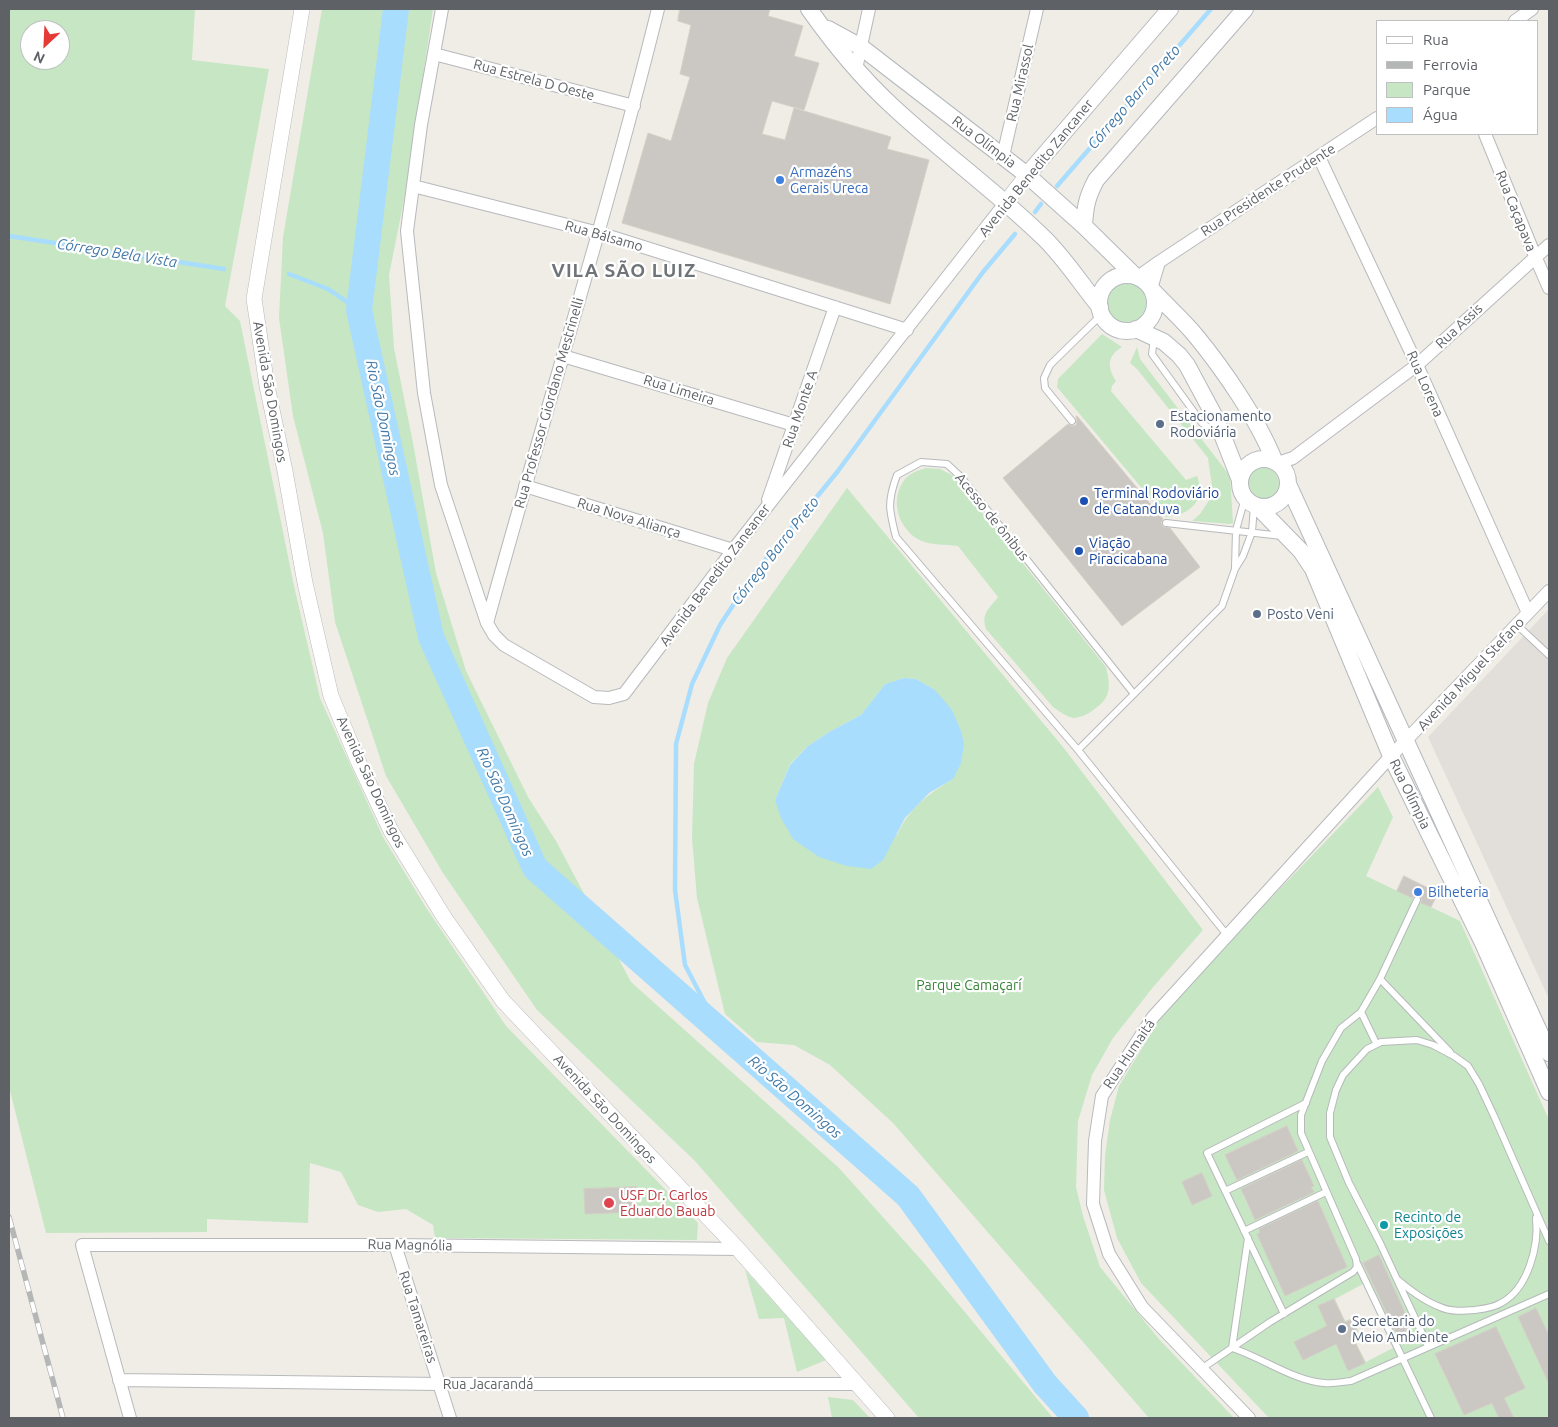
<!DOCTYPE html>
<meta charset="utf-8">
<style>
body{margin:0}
#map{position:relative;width:1558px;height:1427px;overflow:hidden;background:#f0ede6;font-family:Ubuntu,sans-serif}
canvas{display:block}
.frame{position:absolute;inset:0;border:10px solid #5e6266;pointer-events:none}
.legend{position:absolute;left:1376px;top:20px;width:162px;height:115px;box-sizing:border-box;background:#fff;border:1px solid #bfc0c2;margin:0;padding:6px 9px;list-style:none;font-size:15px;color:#5e6266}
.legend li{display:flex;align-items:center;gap:10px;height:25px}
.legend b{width:25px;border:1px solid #bfc0c2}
.north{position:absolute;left:20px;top:20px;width:50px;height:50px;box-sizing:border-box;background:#fff;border:1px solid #bfc0c2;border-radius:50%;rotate:205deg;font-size:14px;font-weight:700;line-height:20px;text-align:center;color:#5e6266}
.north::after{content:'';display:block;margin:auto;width:18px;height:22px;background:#e53b37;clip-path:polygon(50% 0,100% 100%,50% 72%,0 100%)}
</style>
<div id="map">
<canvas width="1558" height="1427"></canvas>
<div class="frame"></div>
<ul class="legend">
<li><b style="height:6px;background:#fff"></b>Rua</li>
<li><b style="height:6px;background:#b5b6b6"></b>Ferrovia</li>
<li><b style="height:14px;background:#c6e6c4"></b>Parque</li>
<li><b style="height:14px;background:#a9ddfd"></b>Água</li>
</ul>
<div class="north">N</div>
</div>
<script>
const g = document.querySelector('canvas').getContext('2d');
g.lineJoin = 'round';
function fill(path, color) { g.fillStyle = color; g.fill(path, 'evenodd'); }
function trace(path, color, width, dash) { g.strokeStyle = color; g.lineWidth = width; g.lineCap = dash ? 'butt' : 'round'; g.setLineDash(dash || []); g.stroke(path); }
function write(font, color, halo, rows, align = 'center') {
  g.font = font + ' Ubuntu,sans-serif'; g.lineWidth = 4.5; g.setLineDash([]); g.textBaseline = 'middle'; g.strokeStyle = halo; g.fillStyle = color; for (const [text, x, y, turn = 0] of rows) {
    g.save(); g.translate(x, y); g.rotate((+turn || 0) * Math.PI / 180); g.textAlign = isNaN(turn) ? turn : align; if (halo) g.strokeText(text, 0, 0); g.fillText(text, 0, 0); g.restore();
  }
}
fill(new Path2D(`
 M1549,609V999L1428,737Z`), '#e2dfdb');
fill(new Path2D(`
 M9,9H195L192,60L269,69L225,306L240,321L294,586L320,698L383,837L425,906L506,1026L698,1223L697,1240L435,1238L433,1225L406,1209L378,1212L358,1205L341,1172L310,1163L308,1223L207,1219V1232L46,1233L9,1087ZM30,30H60V60H30Z
 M322,9H433L406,190L389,275L394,348L413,443L436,573L466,671L528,797L556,841L631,982L839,1168L924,1263L1053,1418H919L695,1161L537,1010L443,873L386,776L335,622L323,533L293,416L279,318L283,237Z
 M1106 303a20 20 0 1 1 40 0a20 20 0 1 1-40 0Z
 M1102,334L1122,347C1107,356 1107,367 1116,381L1112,386L1111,391L1186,480L1197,476C1206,501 1190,515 1166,517L1057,387L1058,379Z
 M1137,347L1140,359L1230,476L1233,523L1230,524L1192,521L1200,514L1208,502L1212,486L1208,458L1137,369L1130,363Z
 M1245 484a17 17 0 1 1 34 0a17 17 0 1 1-34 0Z
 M926,468L940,469L952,475L1106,667C1111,689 1111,698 1092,711C1088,714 1079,718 1074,718C1067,717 1059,711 1053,707L986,629C981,613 989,609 998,597L958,546C946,544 927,546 916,538C897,525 890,498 905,479C910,473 919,470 926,468Z
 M847,488L1063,747L1203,930L1154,986L1113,1038L1092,1075L1078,1121L1076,1187L1083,1216L1100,1267L1159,1339L1234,1418H1149L893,1123L830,1065L794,1045L757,1042L725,1014L697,898L692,838L694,764L708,703L727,658ZM904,678L916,679L935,690L953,779C927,795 910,807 897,835L775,800L790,764L808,746L829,732L861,715L885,684Z
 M1378,787L1393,817L1366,876L1460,921L1549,1120V1335L1536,1308L1518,1317L1546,1377L1549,1376V1418H1514L1510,1411L1498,1416L1499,1418H1269L1141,1283L1117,1238L1104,1190L1105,1156L1110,1120L1119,1086L1169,1004ZM1287,1126L1296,1146L1234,1174L1225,1155ZM1305,1166L1314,1186L1252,1214L1243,1195ZM1202,1174L1212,1195L1192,1204L1182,1182ZM1319,1205L1328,1225L1267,1253L1258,1234ZM1329,1226L1338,1245L1276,1274ZM1338,1248L1347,1267L1285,1295L1276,1276ZM1379,1256L1412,1327L1397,1334L1363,1263ZM1363,1284L1393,1348L1366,1362L1354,1339L1360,1335L1352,1318L1345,1321L1335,1299ZM1334,1299L1345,1322L1352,1319L1359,1335L1353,1338L1348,1371L1318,1306ZM1454,1346L1464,1415L1435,1355ZM1457,1346L1503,1398L1485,1406Z
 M745,1270L826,1360L797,1372L784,1318L759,1319Z
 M828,1397L853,1400L870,1418H832Z`), '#c6e6c4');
fill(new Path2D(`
 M904,678L916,679L935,690L952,710L961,731L964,744L961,763L953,779L929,793L905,818L883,860L871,869L847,866L819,857L793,839L781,818L775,800L790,765L808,746L829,732L861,715L885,684Z`), '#a9ddfd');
trace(new Path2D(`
 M1057,186L1211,9
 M1035,212L1041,204
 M9,236L224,269
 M289,274L328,289L359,310
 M720,1032L685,965L675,890L676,744L692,684L720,625L753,575L838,471L983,272L1015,234`), '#a9ddfd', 4.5);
trace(new Path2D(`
 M396,9L359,310L431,637L535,868L908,1196L1045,1384L1076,1418`), '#a9ddfd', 26);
const building = new Path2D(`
 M680,9H770L768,16L803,26L794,56L819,63L804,110L772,101L762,134L785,140L794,108L891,137L887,149L929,160L890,304L622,223L648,133L671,141L690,77L680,74L691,25L678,21Z
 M1077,416L1163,519L1161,523L1163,527L1170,528L1200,567L1122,626L1003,478L1068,424L1072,426L1076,425L1077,421L1076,417Z
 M1404,876L1438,893L1431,907L1421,903L1422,899L1420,896L1416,895L1412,898L1397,891Z
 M1287,1126L1298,1151L1237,1180L1225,1155Z
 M1302,1160L1314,1186L1311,1187L1314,1192L1255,1220L1241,1189Z
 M1202,1173L1212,1196L1192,1205L1182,1182Z
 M636,1187L637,1200H633L634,1212L585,1214L584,1189Z
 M1318,1201L1347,1267L1285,1296L1257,1234L1260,1233L1259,1229Z
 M1379,1255L1412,1328L1397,1335L1363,1263Z
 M1334,1299L1345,1322L1352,1319L1359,1335L1353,1338L1365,1363L1348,1371L1336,1344L1303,1360L1294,1342L1327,1326L1318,1306Z
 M1536,1308L1549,1335V1384L1518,1317Z
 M1496,1327L1525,1388L1504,1398L1514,1418H1499L1492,1403L1464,1415L1435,1354Z`);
fill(building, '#cbc8c4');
trace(building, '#d4cfc5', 1);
const service = new Path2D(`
 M1154,339L1152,354L1202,423L1218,434
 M1072,421L1045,388L1044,378L1050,365L1102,314
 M1166,523L1282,536
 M1235,568L1236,530L1245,498
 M1517,625L1549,655
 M1134,694L961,477L947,464L921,462L897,475C887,502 889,510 896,537L1078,750L1227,935
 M1078,750L1222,606L1235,569L1243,556L1252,532L1254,506
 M1380,979L1450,1052
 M1376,1043L1361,1012L1380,979L1417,900
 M1225,1191L1308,1152
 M1244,1231L1326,1192
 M1248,1238L1232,1348C1261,1357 1294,1381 1324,1383C1333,1384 1342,1382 1351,1381L1549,1294
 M1357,1263L1431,1418
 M1398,1280C1411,1291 1424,1301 1440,1307C1451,1312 1463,1311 1475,1310C1483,1309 1493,1308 1501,1303C1528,1289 1539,1246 1536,1218
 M1284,1314L1207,1153L1306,1103
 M1428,1346L1380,1243L1349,1183L1330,1137V1113L1336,1090L1343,1075L1367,1049L1381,1042L1417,1040L1433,1045L1454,1056L1468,1066L1479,1084L1494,1116L1549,1241
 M1201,1369L1270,1322L1353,1272L1357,1267L1356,1259L1301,1133V1115L1322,1061L1341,1028L1361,1012`);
const minor = new Path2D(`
 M442,9L421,125L407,231L424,393L441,485L487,623L494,635L504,645L594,697L609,698L624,694L733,550L1006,202
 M1515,21L1532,9
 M434,54L634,106
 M856,69L869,9
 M1485,134L1535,256L1549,288
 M1003,156L1037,9
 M1319,157L1417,365L1528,613
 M413,186L599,233L907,330
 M1138,277L1159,262L1377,118
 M1151,289L1159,262
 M563,356L794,425
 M1278,463L1293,458L1417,365L1549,245
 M525,486L733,550
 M768,500L835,307
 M487,623C543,418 607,215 658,9
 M395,1245L450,1418
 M119,1380L439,1384H856
 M130,1418L82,1245H395L738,1249
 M1249,1418L1142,1307L1109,1254L1093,1204L1095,1141L1102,1096L1153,1017L1391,756L1549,591`);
const tertiary = new Path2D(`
 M302,9L254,299L267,386L285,471L305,583L331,696L359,763L391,831L444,917L503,1001L738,1249L887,1418
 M1006,202L1027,175`);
const secondary = new Path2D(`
 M809,9C833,43 860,76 890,104C940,151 996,191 1045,239C1066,260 1081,284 1100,307
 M828,29L861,47L1027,175L1084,226L1135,276
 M1027,175L1170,9
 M1084,226C1085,207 1087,197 1096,180L1245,9
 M1099 303a28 28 0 1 1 56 0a28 28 0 1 1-56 0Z
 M1153,291C1167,306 1183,320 1196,336C1224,370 1258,420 1274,460
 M1136,329L1164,342L1179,355L1187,365L1216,419L1240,480
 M1240 483a24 24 0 1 1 48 0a24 24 0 1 1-48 0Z
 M1288,484L1549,1053
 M1257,506L1301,551L1313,569L1391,756L1483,943L1549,1092`);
trace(service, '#b7b9bc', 8);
trace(minor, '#b7b9bc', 14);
trace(tertiary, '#b7b9bc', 16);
trace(secondary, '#b5b9bd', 18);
trace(service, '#fff', 6);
trace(minor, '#fff', 12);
trace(tertiary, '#fff', 15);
trace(secondary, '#fff', 16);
const rail = new Path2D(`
 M9,1217L63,1418`);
trace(rail, '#b5b6b6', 5.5);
trace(rail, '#fff', 4, [11]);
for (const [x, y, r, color] of [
 [780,180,5,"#3f7fe0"],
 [1160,424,5,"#5c6f8a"],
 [1084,501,5,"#1a4fb4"],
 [1079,551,5,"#1a4fb4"],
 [1257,614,5,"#5c6f8a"],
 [1418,892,5,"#3f7fe0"],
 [609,1203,6,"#e0444e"],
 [1384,1225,5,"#0f9aa8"],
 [1342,1329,5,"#5c6f8a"]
]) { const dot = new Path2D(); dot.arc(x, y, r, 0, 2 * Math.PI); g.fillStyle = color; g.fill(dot); trace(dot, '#fff', 2); }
write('14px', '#5e6266', '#fff', [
 ["Rua Estrela D Oeste",534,80,15],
 ["Rua Mirassol",1020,83,-77],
 ["Rua Olímpia",984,142,37],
 ["Avenida Benedito Zancaner",1036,168,-51],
 ["Rua Presidente Prudente",1268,190,-33],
 ["Rua Caçapava",1516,211,68],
 ["Rua Bálsamo",604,236,16],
 ["Rua Assis",1459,326,-43],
 ["Rua Lorena",1425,384,66],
 ["Rua Limeira",679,390,17],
 ["Avenida São Domingos",270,392,80],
 ["Rua Professor Giordano Mestrinelli",549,403,-74],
 ["Rua Monte A",800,409,-71],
 ["Acesso de ônibus",992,517,51],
 ["Rua Nova Aliança",629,518,17],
 ["Avenida Benedito Zaneaner",715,575,-53],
 ["Avenida Miguel Stefano",1471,674,-47],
 ["Avenida São Domingos",371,782,65],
 ["Rua Olímpia",1410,794,64],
 ["Rua Humaitá",1129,1054,-56],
 ["Avenida São Domingos",605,1109,47],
 ["Rua Magnólia",410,1245,1],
 ["Rua Tamareiras",418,1317,72],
 ["Rua Jacarandá",488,1384]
]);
write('14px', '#366cbe', '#fff', [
 ["Armazéns",790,172],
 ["Gerais Ureca",790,188],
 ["Bilheteria",1428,892]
], 'left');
write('14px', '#4e5e75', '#fff', [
 ["Estacionamento",1170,416],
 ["Rodoviária",1170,432],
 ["Posto Veni",1267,614],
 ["Secretaria do",1352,1321],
 ["Meio Ambiente",1352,1337]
], 'left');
write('14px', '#164399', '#fff', [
 ["Terminal Rodoviário",1094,493],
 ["de Catanduva",1094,509],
 ["Viação",1089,543],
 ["Piracicabana",1089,559]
], 'left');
write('14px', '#388437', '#fff', [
 ["Parque Camaçarí",969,985]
]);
write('14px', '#be3a42', '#fff', [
 ["USF Dr. Carlos",620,1195],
 ["Eduardo Bauab",620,1211]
], 'left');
write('14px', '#0d838f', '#fff', [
 ["Recinto de",1394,1217],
 ["Exposições",1394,1233]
], 'left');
write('italic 15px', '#4279a7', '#fff', [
 ["Córrego Barro Preto",1134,97,-49],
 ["Córrego Bela Vista",117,253,9],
 ["Rio São Domingos",383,418,78],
 ["Córrego Barro Preto",775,551,-52],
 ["Rio São Domingos",505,802,66],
 ["Rio São Domingos",795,1097,41]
]);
g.letterSpacing = '1px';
write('bold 19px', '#6f7478', '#fff', [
 ["VILA SÃO LUIZ",624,271]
]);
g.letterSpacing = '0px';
</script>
